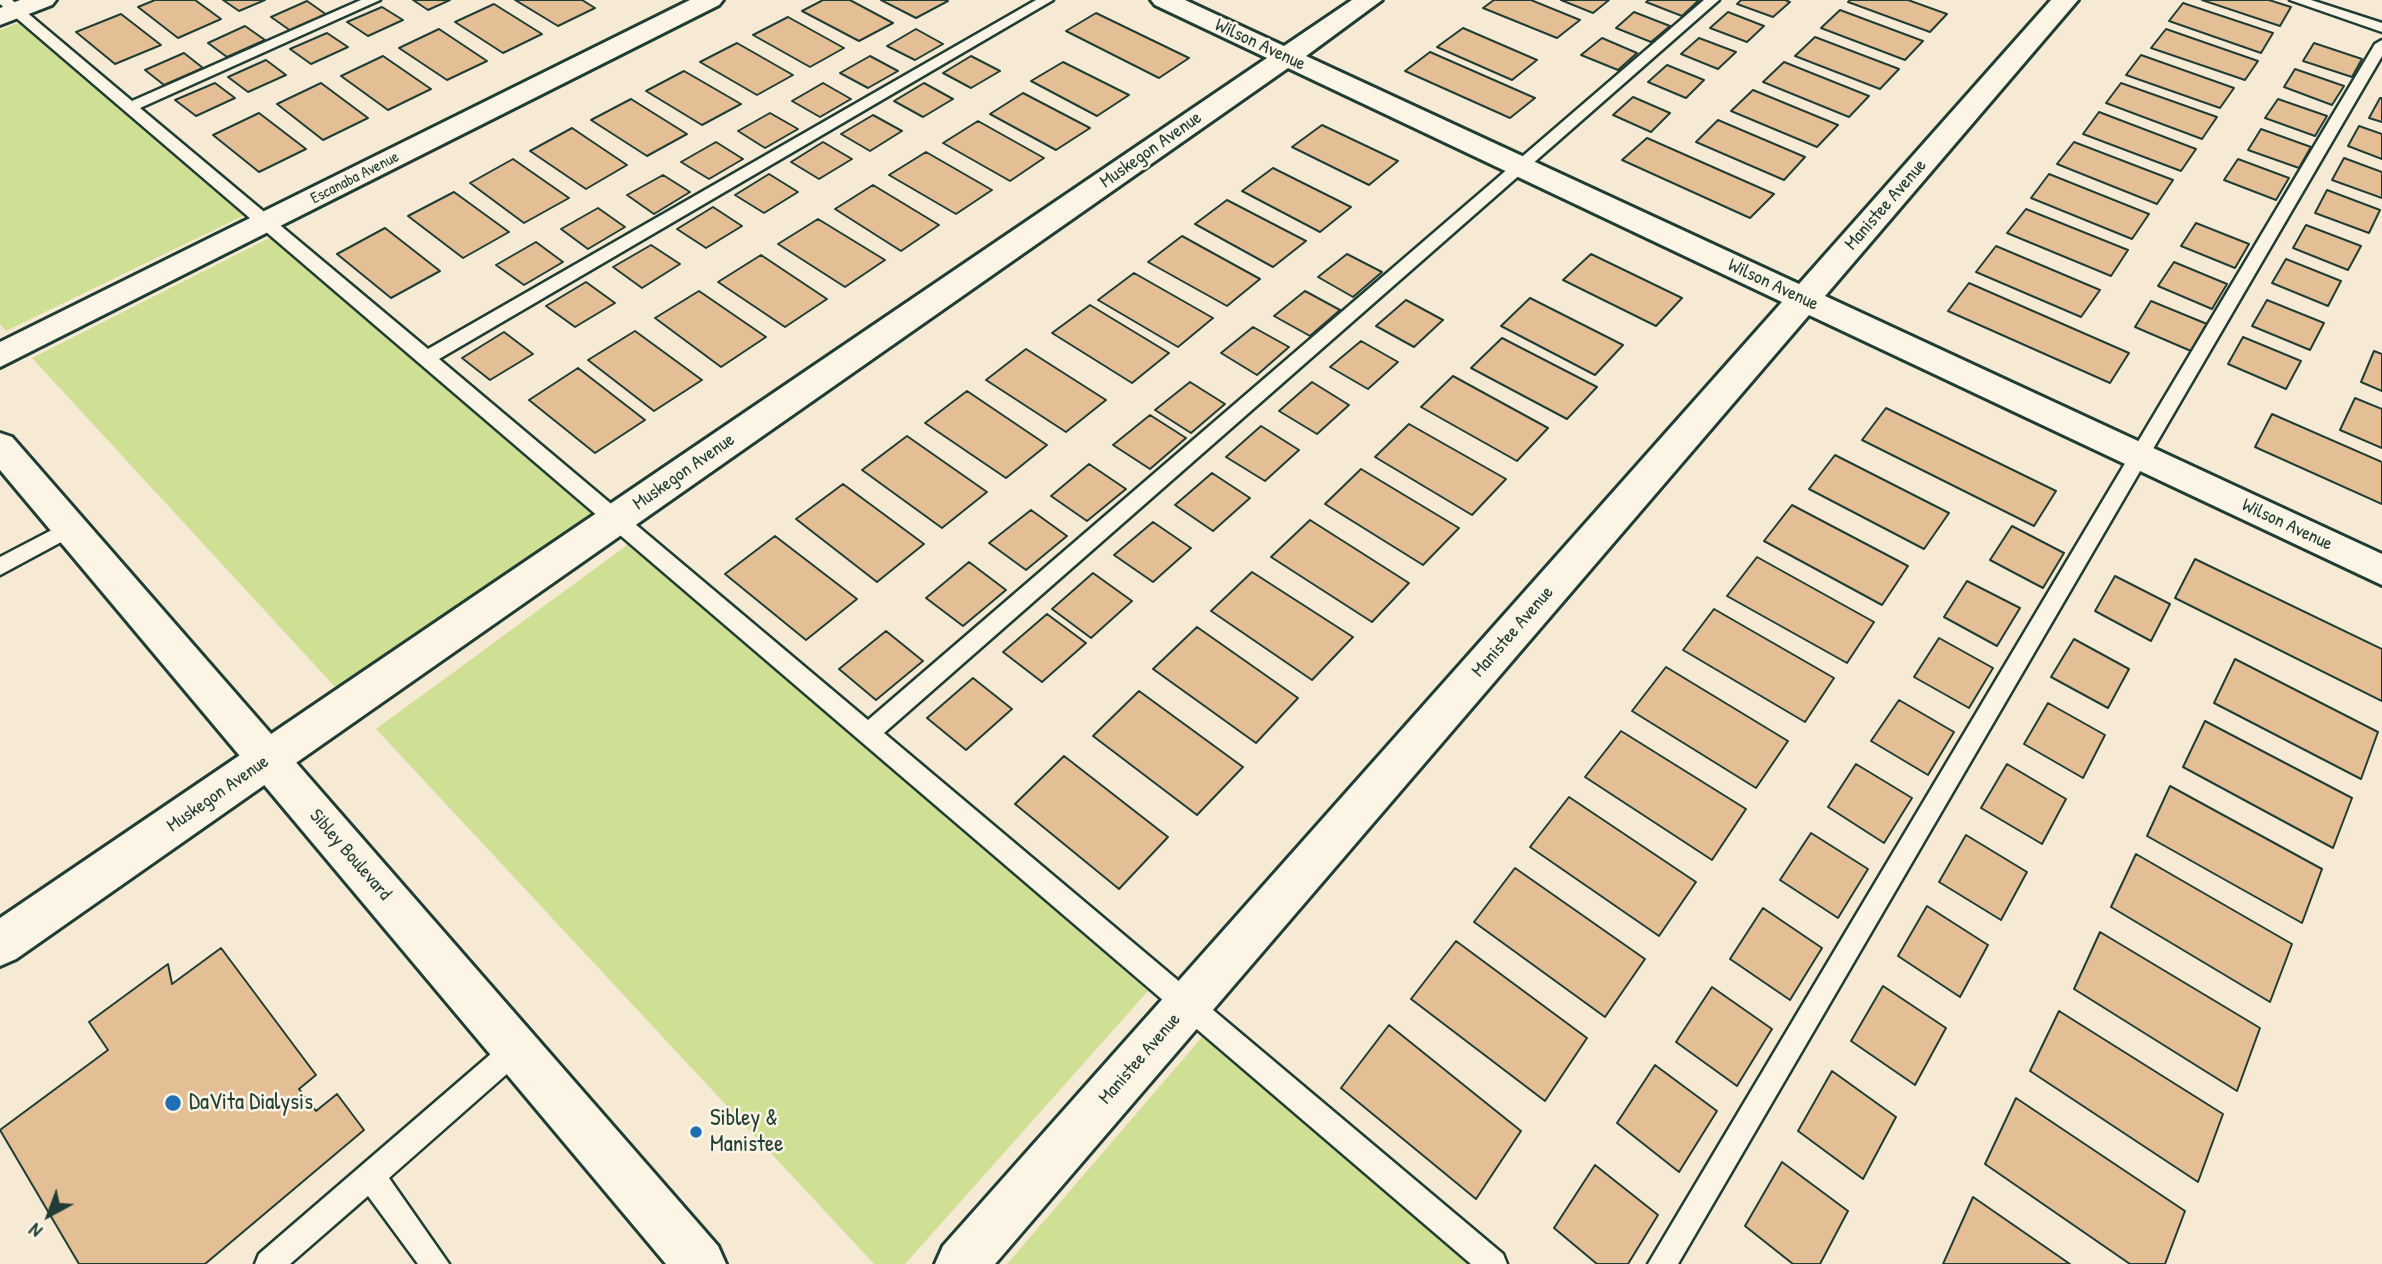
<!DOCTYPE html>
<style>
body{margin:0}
#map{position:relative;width:2382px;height:1264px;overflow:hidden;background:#f7ead5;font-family:"Patrick Hand",sans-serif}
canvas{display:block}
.north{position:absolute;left:14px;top:1180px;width:70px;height:70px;-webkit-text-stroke:5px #fcf5e5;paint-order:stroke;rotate:221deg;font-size:19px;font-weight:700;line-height:28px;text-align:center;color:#1f3d34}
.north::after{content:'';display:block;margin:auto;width:24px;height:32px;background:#1f3d34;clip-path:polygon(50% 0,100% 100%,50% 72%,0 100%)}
</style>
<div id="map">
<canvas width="2382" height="1264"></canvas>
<div class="north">N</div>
</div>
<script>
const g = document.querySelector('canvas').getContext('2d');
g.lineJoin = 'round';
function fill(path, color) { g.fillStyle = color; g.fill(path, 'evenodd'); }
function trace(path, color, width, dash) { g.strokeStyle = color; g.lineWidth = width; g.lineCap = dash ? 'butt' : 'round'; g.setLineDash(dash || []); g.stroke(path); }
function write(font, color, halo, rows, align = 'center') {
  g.font = font + ' "Patrick Hand",sans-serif'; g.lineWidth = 5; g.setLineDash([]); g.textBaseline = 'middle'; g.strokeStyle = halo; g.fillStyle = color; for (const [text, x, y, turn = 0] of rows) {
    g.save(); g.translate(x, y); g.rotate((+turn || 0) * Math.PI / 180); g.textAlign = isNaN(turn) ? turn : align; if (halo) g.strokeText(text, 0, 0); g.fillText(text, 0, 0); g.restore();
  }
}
fill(new Path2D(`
 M20,22L247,214L6,331L0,324V30Z
 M273,236L595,511L336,688L32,358Z
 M630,543L1148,991L905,1264H874L376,729Z
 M1203,1036L1471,1264H1007Z`), '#cfe094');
const building = new Path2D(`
 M155,0H195L221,19L178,38L138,7Z
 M223,0H265L239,11Z
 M413,0H450L428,10Z
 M515,0H582L595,8L558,26Z
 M823,0H850L893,23L859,41L802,11Z
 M881,0H947L948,1L916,18Z
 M1494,0H1531L1580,20L1557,38L1483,8Z
 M1561,0H1609L1593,13Z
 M1649,0H1699L1682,16L1646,2Z
 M1741,0H1785L1790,2L1773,17L1737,4Z
 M1850,0H1908L1947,14L1930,32L1848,2Z
 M2202,0H2269L2291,7L2280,26Z
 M307,1L327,15L291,31L271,17Z
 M2183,3L2273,33L2261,53L2169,21Z
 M494,4L542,34L503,53L455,22Z
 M382,7L403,20L368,36L347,22Z
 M1840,10L1923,41L1905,60L1821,28Z
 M1634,12L1670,26L1651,42L1616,28Z
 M1728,12L1764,26L1747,42L1710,28Z
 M1096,13L1189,58L1159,78L1066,31Z
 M121,14L161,45L115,64L76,32Z
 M788,17L844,48L810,67L753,35Z
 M245,26L265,40L227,57L208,43Z
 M1463,28L1537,60L1512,80L1437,47Z
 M439,29L487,61L447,80L399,48Z
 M916,29L943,44L915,60L887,46Z
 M2166,29L2258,61L2245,80L2151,48Z
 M327,33L348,47L311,64L290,49Z
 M1815,37L1899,69L1880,89L1795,56Z
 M1602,38L1637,53L1618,70L1581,55Z
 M1699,38L1736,52L1718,69L1681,54Z
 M737,43L793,75L757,95L700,62Z
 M2314,43L2362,59L2352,77L2303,61Z
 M1430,52L1535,98L1510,118L1405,71Z
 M184,53L203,68L164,85L145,70Z
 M2141,55L2234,88L2220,108L2126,75Z
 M383,56L431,89L388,110L341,76Z
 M870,56L898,71L868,88L840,73Z
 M971,56L1000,71L971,88L943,73Z
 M266,60L286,75L248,92L228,77Z
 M1063,62L1129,95L1097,116L1031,81Z
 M1784,62L1869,96L1849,117L1763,82Z
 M1667,65L1704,80L1686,98L1648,82Z
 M2295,69L2344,86L2332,105L2284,87Z
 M684,71L741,104L702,125L646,91Z
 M215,83L235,98L196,116L175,100Z
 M321,83L368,118L323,140L277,104Z
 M823,83L851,99L820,117L792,101Z
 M924,83L953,99L923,117L894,101Z
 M2121,83L2217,117L2202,139L2106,103Z
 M1753,90L1838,125L1817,147L1731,111Z
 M1023,93L1090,128L1056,150L990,114Z
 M1633,97L1670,113L1651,132L1613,115Z
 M2380,98H2382V122L2369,118Z
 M631,99L687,134L647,156L591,120Z
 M2278,99L2327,116L2315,136L2265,118Z
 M2099,112L2196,149L2181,171L2083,134Z
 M259,113L306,149L259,172L213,135Z
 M770,113L798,129L765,148L738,131Z
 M873,115L902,131L870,151L841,134Z
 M1718,120L1805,157L1784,180L1696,142Z
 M978,121L1044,158L1010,181L943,143Z
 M1322,125L1398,161L1369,185L1292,147Z
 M2359,126L2382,134V159L2348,146Z
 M572,128L627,165L586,189L530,151Z
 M2261,129L2311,147L2299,168L2248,150Z
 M1647,138L1774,194L1750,218L1622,160Z
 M716,142L743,159L709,179L681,162Z
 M823,142L852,159L819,179L791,162Z
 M2074,142L2173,180L2157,204L2057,164Z
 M926,152L992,190L956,214L889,175Z
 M2344,158L2382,172V198L2332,180Z
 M513,159L569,198L524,223L470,183Z
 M2238,159L2289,178L2276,200L2224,180Z
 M1273,168L1351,207L1320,232L1242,191Z
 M769,174L798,192L764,213L735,195Z
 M2049,174L2149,214L2132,239L2031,198Z
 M663,175L690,192L654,214L627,195Z
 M873,185L939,225L901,251L835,209Z
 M2327,190L2380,210L2369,233L2315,213Z
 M454,192L509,232L463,258L408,216Z
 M1227,200L1306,241L1273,267L1195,224Z
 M713,207L742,226L706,248L677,229Z
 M598,208L625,227L588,249L561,229Z
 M2026,209L2128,250L2111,276L2007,233Z
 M818,219L885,260L845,287L778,244Z
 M2196,223L2249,244L2235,268L2181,246Z
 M2306,225L2361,246L2348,270L2293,248Z
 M385,228L440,271L391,298L337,254Z
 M1182,236L1260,279L1227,306L1148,262Z
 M536,242L563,262L524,285L496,265Z
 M651,245L680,264L642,288L613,267Z
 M1996,246L2100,290L2081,317L1976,272Z
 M1347,254L1382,272L1353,297L1318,277Z
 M1591,254L1682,298L1656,326L1563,280Z
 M761,255L827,299L785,327L718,282Z
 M2286,259L2341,281L2328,306L2272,283Z
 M2174,262L2227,284L2212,309L2158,286Z
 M1134,273L1213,318L1178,347L1098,300Z
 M586,282L615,303L575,327L546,306Z
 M1969,283L2129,353L2110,383L1948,311Z
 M699,291L766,337L721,367L655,318Z
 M1305,291L1340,310L1310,336L1274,316Z
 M1530,298L1623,345L1595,375L1501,326Z
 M1406,300L1443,320L1414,347L1376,326Z
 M2267,300L2324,323L2310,350L2252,326Z
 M2151,301L2207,324L2191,351L2135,327Z
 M1090,305L1169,353L1132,383L1052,333Z
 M1253,327L1289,347L1257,375L1221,353Z
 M635,331L702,380L654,411L588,360Z
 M504,332L533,354L490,380L462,358Z
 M2243,337L2301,361L2286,389L2228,364Z
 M1502,338L1597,387L1567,419L1471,368Z
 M1361,341L1398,362L1368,389L1330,367Z
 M1026,349L1106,400L1066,432L986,380Z
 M2374,351L2382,354V391L2361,382Z
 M578,368L645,420L595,453L529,400Z
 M1453,376L1548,428L1517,461L1421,407Z
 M1190,382L1225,404L1191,433L1155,410Z
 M1312,382L1349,405L1317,434L1279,411Z
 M967,391L1047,445L1006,478L925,423Z
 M2355,398L2382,409V448L2340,430Z
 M1886,408L2056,491L2034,526L1862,440Z
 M2272,414L2382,462V504L2255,447Z
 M1150,415L1186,438L1150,469L1113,445Z
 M1409,424L1506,479L1472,515L1375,457Z
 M1261,426L1299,450L1265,481L1226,457Z
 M907,436L987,492L942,528L862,470Z
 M1835,455L1949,513L1924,549L1809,489Z
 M1089,464L1126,489L1087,521L1051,496Z
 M1361,469L1459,528L1423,565L1325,504Z
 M1212,473L1250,498L1213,531L1175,505Z
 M843,484L924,544L877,582L796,519Z
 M1792,505L1908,566L1882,605L1764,541Z
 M1031,510L1067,536L1026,570L989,543Z
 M1310,520L1409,583L1372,622L1271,557Z
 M1153,522L1191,548L1153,582L1114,555Z
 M2012,526L2064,553L2043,588L1990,560Z
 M775,536L857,599L806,640L725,574Z
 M1757,557L1874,622L1847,663L1727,596Z
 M2195,559L2382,649V701L2175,598Z
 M969,562L1006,590L963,626L926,598Z
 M1252,572L1353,637L1312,680L1211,611Z
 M1093,573L1132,601L1091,638L1052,609Z
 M2115,576L2170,604L2151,641L2095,611Z
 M1967,581L2020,608L1997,646L1944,617Z
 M1714,609L1834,678L1805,722L1683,650Z
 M1047,614L1086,643L1042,682L1003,652Z
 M1197,627L1298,698L1256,743L1153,669Z
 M886,631L923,661L876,700L839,669Z
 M1939,638L1993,668L1969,708L1914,677Z
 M2074,639L2129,669L2108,708L2051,677Z
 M2235,659L2378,732L2361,779L2214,703Z
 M1666,667L1788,741L1756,788L1632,711Z
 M973,678L1012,709L966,750L927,718Z
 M1139,691L1243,767L1197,815L1093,736Z
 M1899,700L1954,732L1928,775L1871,741Z
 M2048,703L2105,735L2083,778L2024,744Z
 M2205,721L2352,798L2333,848L2183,767Z
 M1621,731L1746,809L1712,860L1585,777Z
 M1064,756L1168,837L1119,889L1015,804Z
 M1856,764L1912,798L1884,843L1828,807Z
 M2007,764L2066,799L2042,844L1981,808Z
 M2170,786L2322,869L2302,923L2147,836Z
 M1569,797L1696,882L1659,936L1530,847Z
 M1811,833L1868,869L1838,918L1780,880Z
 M1966,835L2027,872L2001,920L1939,882Z
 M2136,854L2292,944L2270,1002L2111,907Z
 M1515,868L1645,959L1605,1017L1474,922Z
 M1927,906L1988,945L1960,997L1898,956Z
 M1763,908L1822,948L1790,1000L1730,959Z
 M2100,932L2260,1028L2237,1091L2074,989Z
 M1456,941L1587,1038L1545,1101L1411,999Z
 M221,948L316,1075L299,1089L316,1111L337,1094L364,1130L205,1264H79L0,1130L108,1050L89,1022L168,964L172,984Z
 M1883,986L1946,1028L1915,1085L1851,1041Z
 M1712,987L1772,1029L1737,1086L1676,1042Z
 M2059,1011L2223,1114L2198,1182L2030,1071Z
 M1389,1025L1521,1131L1476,1199L1341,1088Z
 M1655,1065L1717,1111L1679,1172L1617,1123Z
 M1832,1071L1896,1117L1863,1179L1798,1131Z
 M2016,1098L2185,1211L2165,1264H2130L1985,1164Z
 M1782,1162L1848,1211L1820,1264H1793L1745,1226Z
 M1595,1165L1658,1215L1628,1264H1597L1554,1228Z
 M1973,1197L2070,1264H1943Z`);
fill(building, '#e4be95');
trace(building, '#1f3d34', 2);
const service = new Path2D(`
 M0,0H12L132,101L361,0H380L140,108L428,349L1036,0H1053L439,359L868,720L1704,0H1719L884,733L1503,1254L1507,1264H1471L0,4Z
 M2290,0H2311L2382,23V32Z
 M2382,40V56L1678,1264H1648L2375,44Z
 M71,520L78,523L81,528L78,533L0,575V557Z
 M516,1036L525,1040L529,1049L525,1058L389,1178L449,1264H418L368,1196L290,1264H255L259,1254L507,1040Z`);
const minor = new Path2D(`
 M20,0H56L52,5L0,25V8Z
 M690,0H723L719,5L0,367V342Z
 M1151,0H1185L1284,46L1352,0H1382L1306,56L1799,284L2051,0H2078L1825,296L2382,554V585L1809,315L995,1264H935L943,1246L1782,302L1288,68L16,959L0,966V918L1267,58L1155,5Z`);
const secondary = new Path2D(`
 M0,433L12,437L718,1246L726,1264H666L0,470Z`);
trace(service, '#1f3d34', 5);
trace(minor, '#1f3d34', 6);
trace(secondary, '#1f3d34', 6);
fill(service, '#fcf5e5');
fill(minor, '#fcf5e5');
fill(secondary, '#fcf5e5');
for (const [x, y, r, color] of [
 [173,1103,9,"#1f6fb2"],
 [696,1132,7,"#1f6fb2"]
]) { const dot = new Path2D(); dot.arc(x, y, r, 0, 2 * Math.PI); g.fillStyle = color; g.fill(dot); trace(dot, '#fcf5e5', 2.5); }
write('16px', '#1f3d34', '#fcf5e5', [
 ["Escanaba Avenue",355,178,-27]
]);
write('19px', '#1f3d34', '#fcf5e5', [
 ["Wilson Avenue",1260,45,25],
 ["Muskegon Avenue",1151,150,-35],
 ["Manistee Avenue",1886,205,-49],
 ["Wilson Avenue",1773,285,25],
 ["Muskegon Avenue",684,472,-35],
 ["Wilson Avenue",2287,525,25],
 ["Manistee Avenue",1513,632,-49],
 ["Muskegon Avenue",218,794,-35],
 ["Sibley Boulevard",350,855,49],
 ["Manistee Avenue",1140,1059,-49]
]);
write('23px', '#1f3d34', '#fcf5e5', [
 ["DaVita Dialysis",189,1103],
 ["Sibley &",710,1119],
 ["Manistee",710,1145]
], 'left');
</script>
